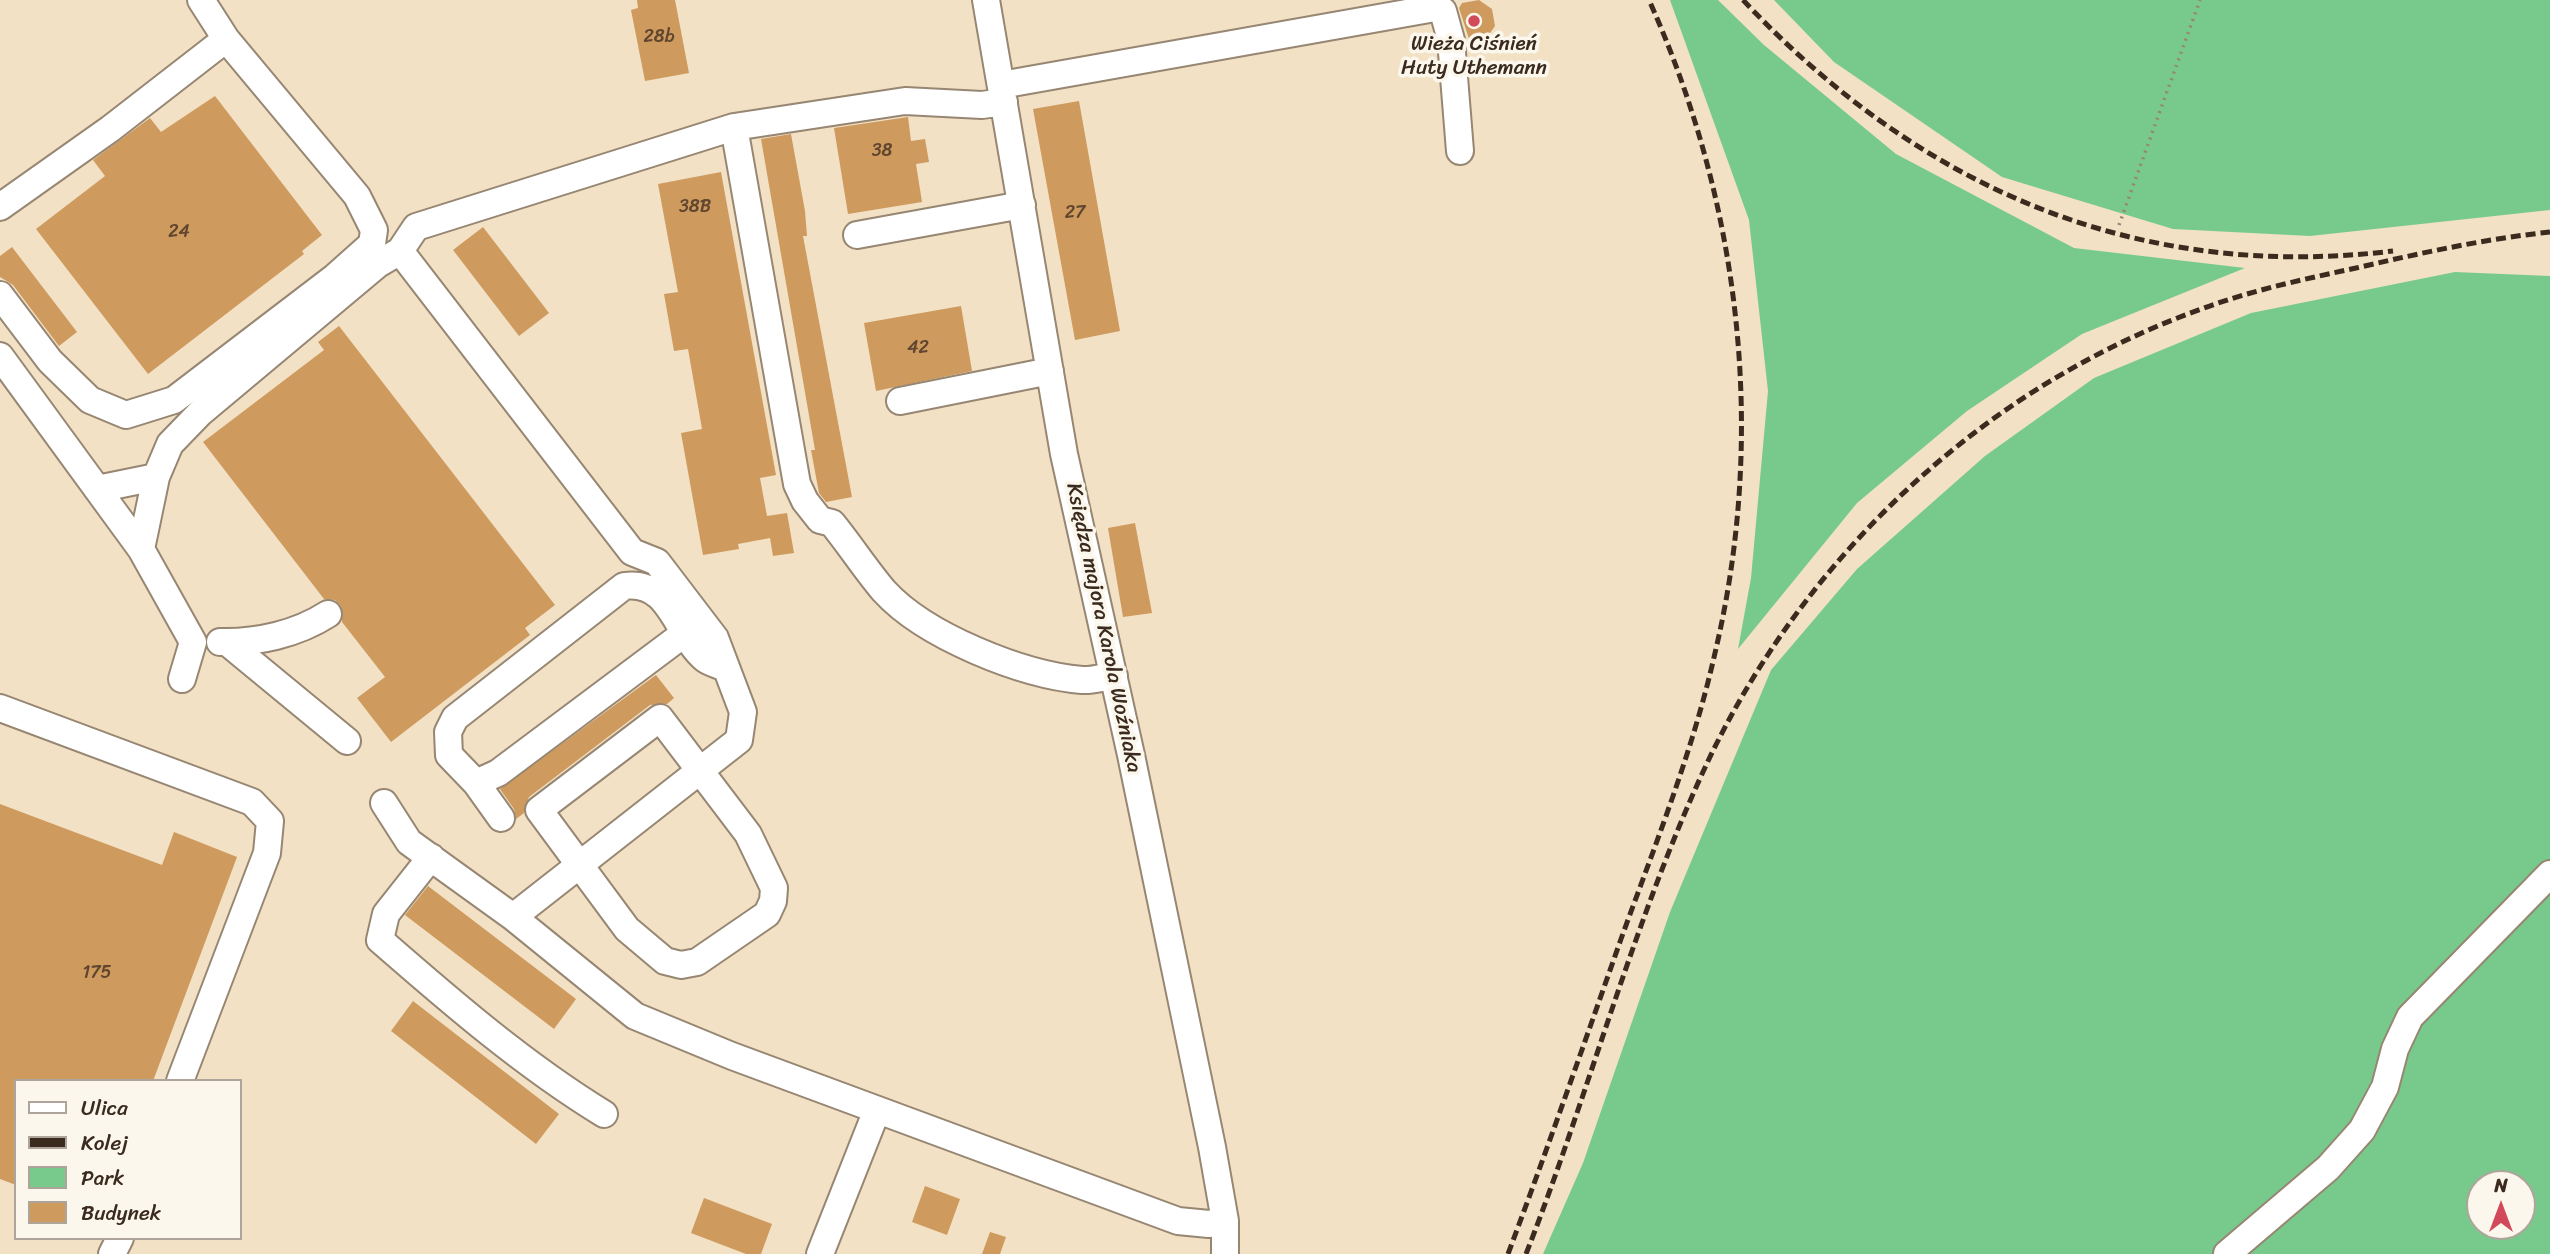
<!DOCTYPE html>
<meta charset="utf-8">
<style>
body{margin:0}
#map{position:relative;width:2550px;height:1254px;overflow:hidden;background:#f2e1c5;font-family:Sriracha,sans-serif}
canvas{display:block}
.legend{position:absolute;left:14px;top:1079px;width:228px;height:161px;box-sizing:border-box;background:#fbf7ec;border:2px solid #aea59a;margin:0;padding:9px 12px;list-style:none;font-size:21px;color:#3b2a1e}
.legend li{display:flex;align-items:center;gap:14px;height:35px}
.legend b{width:35px;border:2px solid #aea59a}
.north{position:absolute;left:2466px;top:1170px;width:70px;height:70px;box-sizing:border-box;background:#fbf7ec;border:2px solid #aea59a;border-radius:50%;rotate:0deg;font-size:19px;font-weight:700;line-height:28px;text-align:center;color:#3b2a1e}
.north::after{content:'';display:block;margin:auto;width:24px;height:32px;background:#d1495b;clip-path:polygon(50% 0,100% 100%,50% 72%,0 100%)}
</style>
<div id="map">
<canvas width="2550" height="1254"></canvas>
<ul class="legend">
<li><b style="height:9px;background:#fff"></b>Ulica</li>
<li><b style="height:9px;background:#3b2a1e"></b>Kolej</li>
<li><b style="height:19px;background:#78ca8c"></b>Park</li>
<li><b style="height:19px;background:#ce9a5e"></b>Budynek</li>
</ul>
<div class="north">N</div>
</div>
<script>
const g = document.querySelector('canvas').getContext('2d');
g.lineJoin = 'round';
function fill(path, color) { g.fillStyle = color; g.fill(path, 'evenodd'); }
function trace(path, color, width, dash) { g.strokeStyle = color; g.lineWidth = width; g.lineCap = dash ? 'butt' : 'round'; g.setLineDash(dash || []); g.stroke(path); }
function write(font, color, halo, rows, align = 'center') {
  g.font = font + ' Sriracha,sans-serif'; g.lineWidth = 7; g.setLineDash([]); g.textBaseline = 'middle'; g.strokeStyle = halo; g.fillStyle = color; for (const [text, x, y, turn = 0] of rows) {
    g.save(); g.translate(x, y); g.rotate((+turn || 0) * Math.PI / 180); g.textAlign = isNaN(turn) ? turn : align; if (halo) g.strokeText(text, 0, 0); g.fillText(text, 0, 0); g.restore();
  }
}
fill(new Path2D(`
 M1670,0H1718L1764,45L1896,154L2074,248L2245,268L2082,334L1967,411L1857,503L1738,649L1751,578L1768,391L1749,220Z
 M1774,0H2550V210L2310,236L2173,229L2002,177L1834,62Z
 M2455,272L2550,276V1254H1543L1583,1163L1670,912L1771,670L1857,569L1985,456L2094,378L2251,313ZM2480,1184H2522V1226H2480Z`), '#78ca8c');
fill(new Path2D(`
 M637,0H675L689,73L645,81L631,10L638,8Z
 M1479,0L1492,9L1495,26L1486,39L1470,42L1459,8L1462,3Z
 M215,96L322,235L302,251L304,254L148,374L36,229L105,176L93,160L150,118L161,132Z
 M1079,101L1120,331L1075,340L1033,109Z
 M908,117L911,141L925,139L929,162L916,164L922,202L848,214L834,128Z
 M791,134L805,211L807,236H803L852,497L826,502L819,493L811,450H815L761,139Z
 M721,172L776,475L760,478L767,516L787,513L794,553L773,556L770,538L738,544L739,549L703,555L681,433L702,429L688,349L674,351L664,294L678,292L658,184Z
 M483,227L549,313L519,336L453,250Z
 M12,247L77,332L59,346L13,285L0,277V256Z
 M961,306L972,371L876,391L864,323Z
 M339,326L555,605L525,628L530,635L391,742L357,698L385,677L342,622L341,606L335,600L324,599L203,442L324,350L318,342Z
 M1135,523L1152,613L1123,617L1108,528Z
 M656,675L674,698L667,704L650,705L529,797L524,813L516,819L514,809L500,789Z
 M0,804L162,865L174,832L237,857L153,1081H16V1185L0,1179Z
 M428,886L576,999L554,1029L405,915Z
 M413,1001L559,1114L536,1144L391,1031Z
 M925,1186L960,1199L947,1235L912,1222Z
 M704,1198L772,1224L761,1254H746L691,1233Z
 M990,1232L1006,1237L1000,1254H982Z`), '#ce9a5e');
const minor = new Path2D(`
 M986,0L1064,454L1131,755L1212,1147L1225,1221V1254
 M1001,85L1435,8L1443,11L1451,40L1460,151
 M734,127L797,484L805,501L820,520L832,523C850,545 866,570 884,591C925,636 1022,675 1082,680C1092,681 1103,677 1114,676
 M0,207L110,129L226,39
 M857,235L1022,205
 M400,251L632,552L657,562L715,638L743,712L739,740L513,917L635,1016L732,1056L1178,1221L1209,1224L1225,1221
 M0,295L50,361L90,400L126,415L174,400L335,277L372,244L374,230L357,196L226,39L201,0
 M0,356L141,549
 M900,401L1050,371
 M97,489L156,477
 M220,642C257,643 297,634 328,614
 M228,643L347,741
 M182,679L193,642L141,549L156,477L170,444L200,413L378,264L400,251L416,227L734,127L905,101L982,105L1004,102
 M0,708L252,802L270,821L267,853L180,1081
 M660,718L748,834L774,888L773,901L767,914L697,962L681,965L665,961L627,929L539,810Z
 M476,783L498,773L685,633
 M384,803L409,842L513,917
 M501,818L476,783L449,755L448,732L455,718L624,586C671,579 676,635 705,659C710,663 719,665 726,668
 M431,857L386,914L380,940C451,1002 524,1065 604,1114
 M112,1254L120,1238
 M820,1254L877,1110
 M2227,1254L2328,1168L2362,1130L2385,1087L2395,1049L2410,1017L2550,874`);
trace(minor, '#968672', 30);
trace(new Path2D(`
 M2119,225L2200,0`), '#968672', 3.5, [2, 5]);
trace(minor, '#fff', 26);
trace(new Path2D(`
 M1743,0C1919,187 2134,282 2393,251
 M1508,1254C1547,1150 1584,1044 1621,939C1655,845 1693,751 1715,653C1767,434 1741,205 1649,0
 M1526,1254C1590,1091 1634,918 1709,759C1808,552 1987,385 2204,308C2253,290 2305,279 2356,268C2421,253 2484,239 2550,232`), '#3b2a1e', 5, [10, 5]);
for (const [x, y, r, color] of [
 [1474,21,7,"#d1495b"]
]) { const dot = new Path2D(); dot.arc(x, y, r, 0, 2 * Math.PI); g.fillStyle = color; g.fill(dot); trace(dot, '#fbf7ec', 2.5); }
write('18px', '#60462e', null, [
 ["28b",659,37],
 ["38",882,151],
 ["38B",695,207],
 ["27",1075,213],
 ["24",179,232],
 ["42",918,348],
 ["175",97,973]
]);
write('21px', '#3b2a1e', '#fbf7ec', [
 ["Wieża Ciśnień",1474,45],
 ["Huty Uthemann",1474,69]
]);
write('21px', '#3b2a1e', '#fbf7ec', [
 ["Księdza majora Karola Woźniaka",1103,628,78]
]);
</script>
